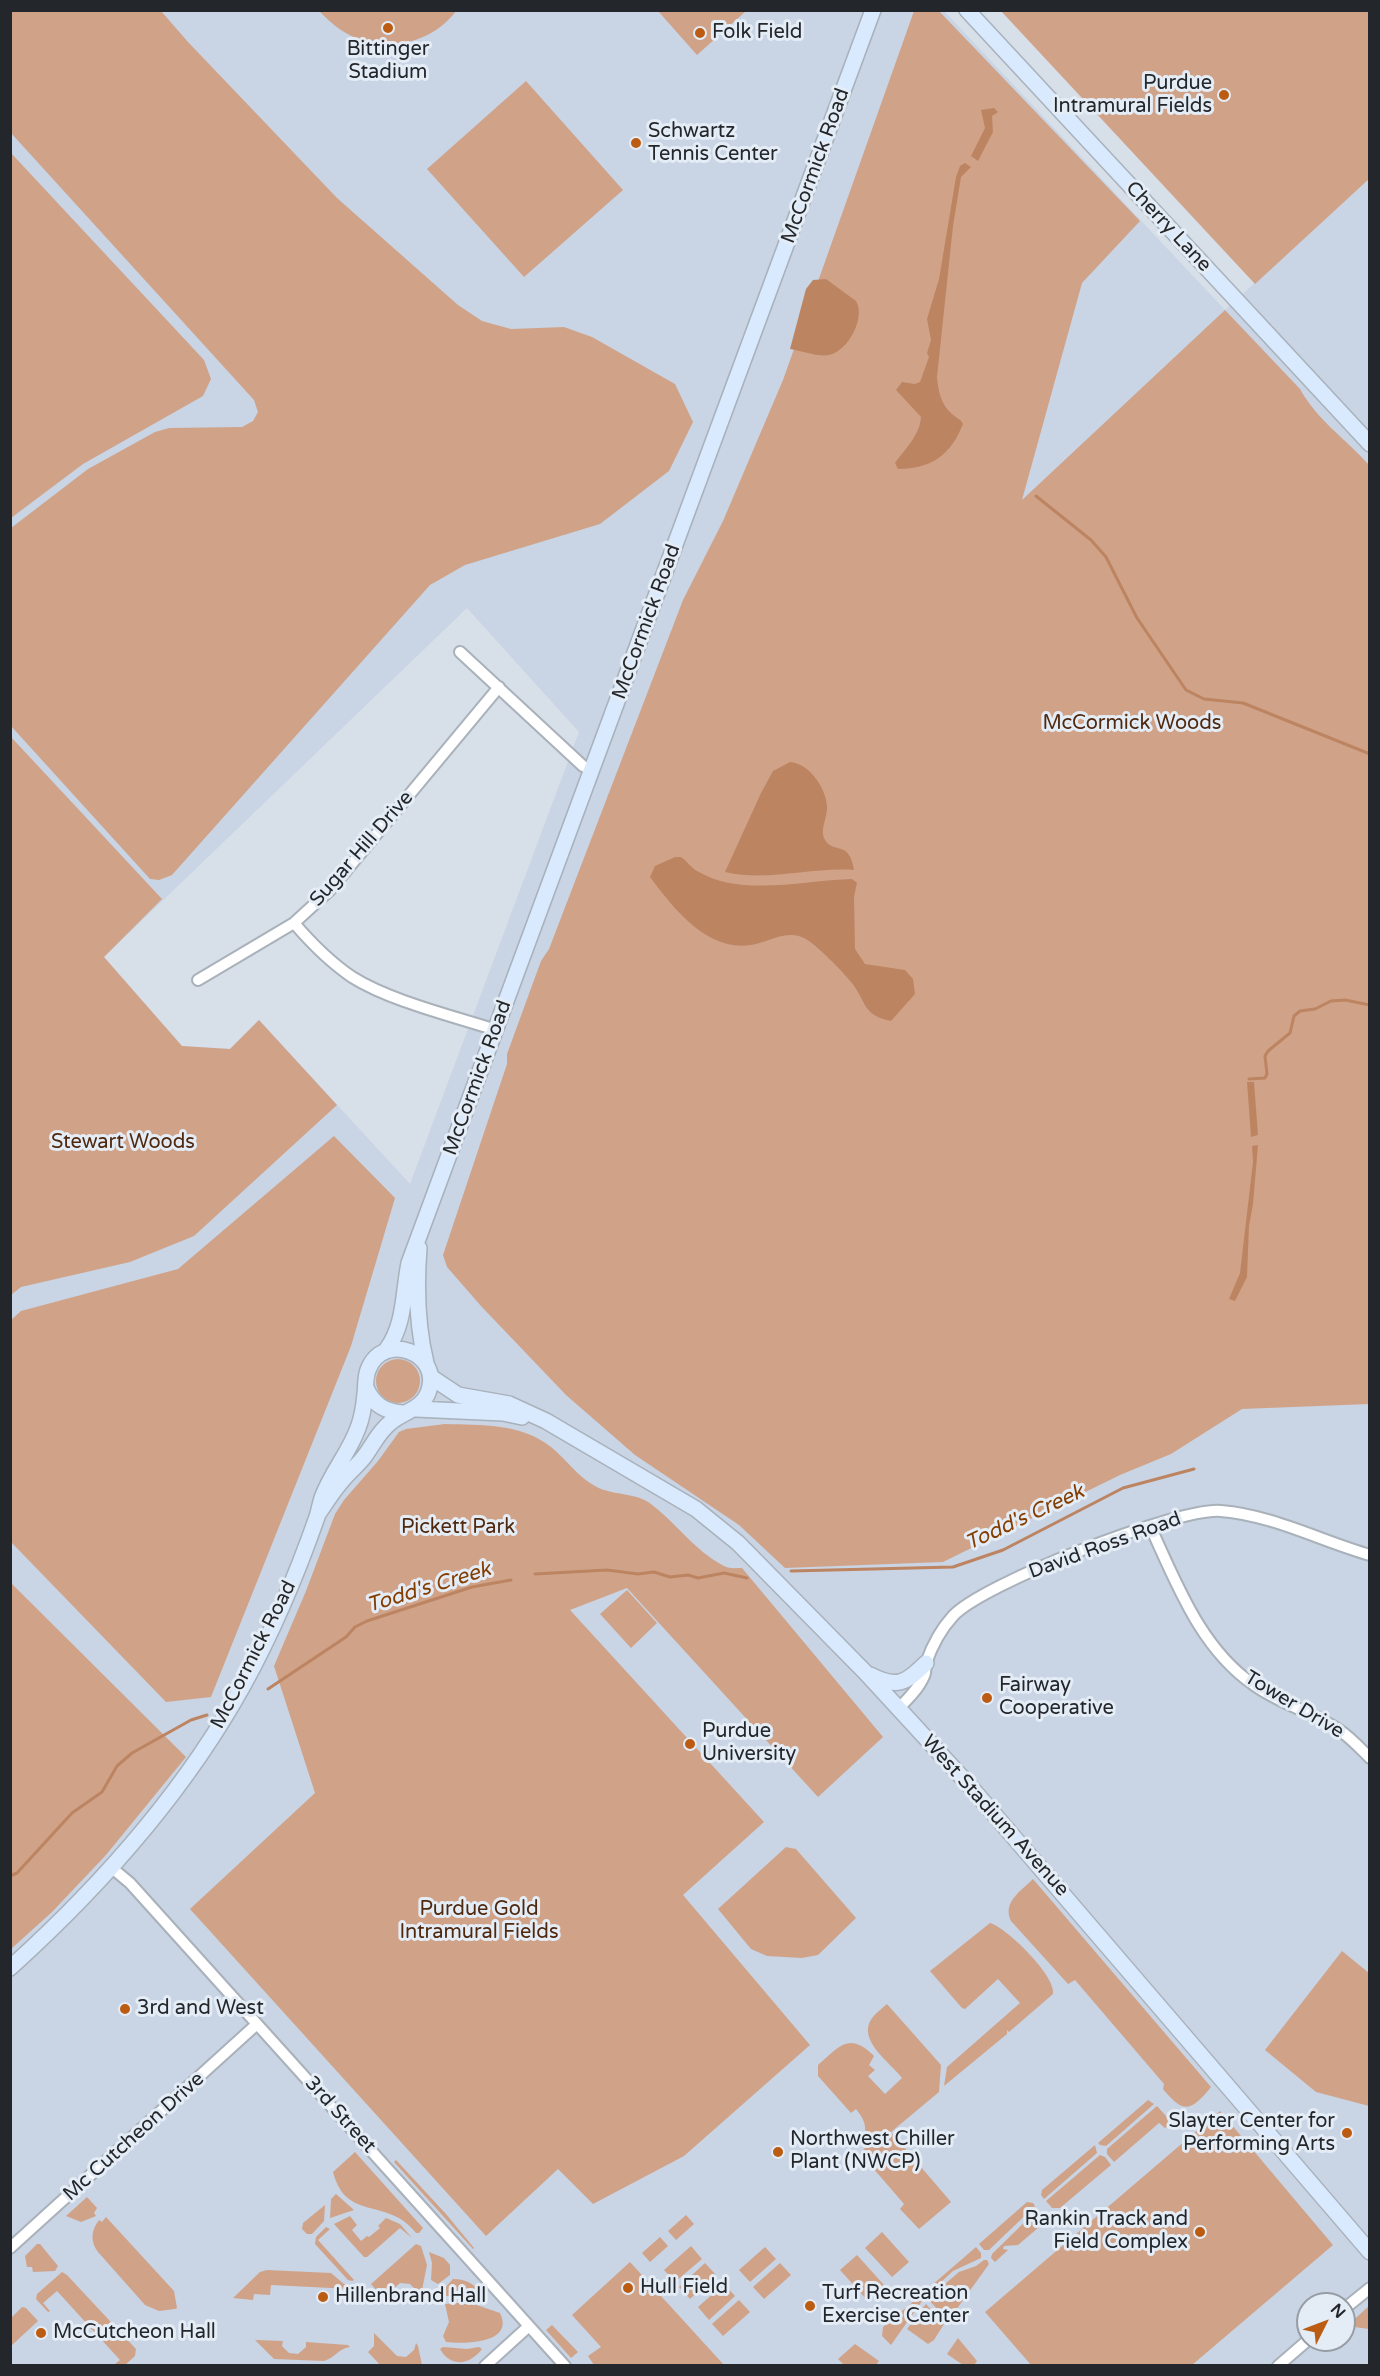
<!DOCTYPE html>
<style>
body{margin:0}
#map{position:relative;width:1380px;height:2376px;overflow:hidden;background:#d7dfe9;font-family:"Varela Round",sans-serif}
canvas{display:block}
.frame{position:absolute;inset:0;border:12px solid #23262a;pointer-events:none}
.north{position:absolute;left:1296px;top:2292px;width:60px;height:60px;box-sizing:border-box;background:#e4ecf6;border:2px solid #979da4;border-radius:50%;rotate:48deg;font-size:16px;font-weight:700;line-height:24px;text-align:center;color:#23262a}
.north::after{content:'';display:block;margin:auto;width:21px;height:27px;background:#bb5c12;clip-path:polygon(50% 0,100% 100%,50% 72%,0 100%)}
</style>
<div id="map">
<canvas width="1380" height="2376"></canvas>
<div class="frame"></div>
<div class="north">N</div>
</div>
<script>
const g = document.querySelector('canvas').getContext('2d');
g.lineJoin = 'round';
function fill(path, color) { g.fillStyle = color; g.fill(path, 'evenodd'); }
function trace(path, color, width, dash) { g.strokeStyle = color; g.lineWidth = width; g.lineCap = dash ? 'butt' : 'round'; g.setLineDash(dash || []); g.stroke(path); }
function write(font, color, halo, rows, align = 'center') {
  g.font = font + ' "Varela Round",sans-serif'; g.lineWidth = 6; g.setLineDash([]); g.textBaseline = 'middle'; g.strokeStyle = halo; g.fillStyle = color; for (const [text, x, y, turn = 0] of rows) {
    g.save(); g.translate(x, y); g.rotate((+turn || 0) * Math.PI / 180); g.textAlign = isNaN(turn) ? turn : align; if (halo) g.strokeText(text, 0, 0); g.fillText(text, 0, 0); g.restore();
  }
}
fill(new Path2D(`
 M11,11H944L1225,310L1369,179V2365L11,2366ZM467,608L579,732L410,1184L259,1020L230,1049L182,1046L104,957ZM1308,2304H1344V2340H1308Z`), '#c9d4e4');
fill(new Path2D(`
 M11,10L161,11L188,42L337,198L458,305L482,321L511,329L564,327L592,337L675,384L693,422L669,471L600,524L465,565L430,585L172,875L159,880L150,879L11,726V528L88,469L155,432L169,428L242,427L253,421L258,412L254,400L11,133Z
 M319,11H456C434,41 390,53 356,38C341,32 330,22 319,11Z
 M658,11H746L697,55Z
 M914,11H939L1140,221L1082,283L1022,500L1225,310L1300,389C1317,420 1346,439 1369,465V1404L1242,1409L1171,1454L1120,1475L943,1562L785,1568L739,1525L635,1455L566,1395L481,1306L447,1267L443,1255L507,1064V1054L541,961L549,949L683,600L723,521L783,380Z
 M1001,11H1369V179L1255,284Z
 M526,81L623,190L524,277L427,169Z
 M11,153L204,360L211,379L203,396L83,464L11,518Z
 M11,737L162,899L104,957L182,1046L230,1049L259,1020L337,1105L194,1236L130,1262L21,1287L11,1295Z
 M334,1136L395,1198L351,1346L211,1697L166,1702L11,1542V1320L21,1311L178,1269Z
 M376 1381a22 22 0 1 1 44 0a22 22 0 1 1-44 0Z
 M445,1424C481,1425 521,1423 551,1447C566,1459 577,1476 595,1486C612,1496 636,1492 651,1504C676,1523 695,1551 724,1566C729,1569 736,1568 742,1568L883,1737L818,1797L627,1588L570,1610L764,1822L683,1895L810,2045L684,2156L593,2204L558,2169L486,2236L190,1909L315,1793L274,1666L306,1591L335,1514L344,1500L378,1461L399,1432L406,1429Z
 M11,1583L186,1757L106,1855L52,1912L11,1949Z
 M627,1590L657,1623L631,1648L600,1614Z
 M786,1847L796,1849L856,1918L818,1955L802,1958L767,1956L751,1949L718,1909Z
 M1033,1879L1211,2087C1190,2113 1183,2113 1163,2089L1164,2084L1075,1980L1068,1984L1011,1921C1002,1902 1021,1891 1033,1879Z
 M990,1923C1006,1927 1057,1977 1053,1994L1009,2032L1007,2030V2034L944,2086L947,2067L1020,2003L998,1979L965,2009L962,2008L930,1971Z
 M1342,1951L1369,1973V2106L1316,2092L1265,2050Z
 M887,2004L941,2065L939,2092L891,2132L951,2202L919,2229L900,2209L904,2204L860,2153L872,2141L865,2134C866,2123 863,2118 856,2109L851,2113L818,2076V2065C839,2047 849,2031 874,2056L869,2065L875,2070L868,2076L885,2094L902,2078C891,2063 856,2040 872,2018C876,2013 882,2008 887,2004Z
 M1148,2100L1154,2104L1106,2146L1100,2145L1098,2143Z
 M1157,2106L1166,2116L1169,2125L1165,2128L1159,2123L1114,2162L1107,2154V2149Z
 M1220,2111L1333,2245L1192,2365H1031L985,2312Z
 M1095,2145L1097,2153L1044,2199L1041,2195L1042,2190Z
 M355,2152L423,2228L419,2233H416C411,2227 406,2222 399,2218C371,2203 344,2213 333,2172Z
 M1100,2155L1105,2157L1111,2165L1060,2208H1052L1046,2201Z
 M396,2160L446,2214L474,2248L473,2249L394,2162Z
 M336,2194L354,2210L330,2218L331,2199Z
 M87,2197L97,2208L94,2213L96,2216L81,2222L66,2216Z
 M1027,2202L1033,2203L1035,2206L989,2250H984L979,2244Z
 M325,2205L324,2221L312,2234H307L302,2229L303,2223Z
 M1038,2209L1045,2217V2222L1018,2245L1004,2246L1003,2249L1008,2250L995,2262L991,2258L992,2254Z
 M686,2215L694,2224L676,2240L668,2231Z
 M350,2216L357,2225L352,2230L361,2241L367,2236L369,2237L380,2228L378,2226L386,2218L400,2224L412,2238L400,2228L367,2257H364L334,2224Z
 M106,2217L174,2291L177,2308L175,2309L159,2311L145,2305L98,2252C90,2241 91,2231 99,2220L102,2222Z
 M326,2227L330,2229L318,2240L354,2280L352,2281L348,2280L315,2244L316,2237Z
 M882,2232L909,2262L892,2277L865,2248Z
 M660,2237L668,2246L650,2262L642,2253Z
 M37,2244H40L58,2266L55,2271L33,2272L32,2267H27L25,2256Z
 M416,2244L421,2246L427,2265L421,2295L418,2298L417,2296V2291L410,2284L400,2283L376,2304L377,2291L371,2284Z
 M691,2246L702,2259L675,2282L664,2270Z
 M765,2247L776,2259L750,2282L739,2270Z
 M976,2247L981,2253V2258L953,2271L928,2294L924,2292Z
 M429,2252L444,2258L450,2265V2275L438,2284L431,2280L432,2263Z
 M857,2255L884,2285L867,2300L840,2270Z
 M984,2260H987L989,2264L951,2317L945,2318L930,2301L931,2296L959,2272L976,2266Z
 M630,2262L724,2365H594L588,2356L601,2347L572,2315Z
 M705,2263L716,2275L690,2299L679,2287Z
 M780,2263L791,2275L764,2299L753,2287Z
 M267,2270L331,2273L344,2284L353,2287L351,2289L271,2285L270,2295L254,2294L253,2300L233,2298L260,2272Z
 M62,2272L67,2275L136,2349L135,2356L125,2365H114L120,2360L57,2291L43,2303L50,2311L48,2312L36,2299L37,2294Z
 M453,2279C468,2279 477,2286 485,2298L482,2300L466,2296H446L443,2290Z
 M724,2284L735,2296L709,2320L698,2307Z
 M921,2295L922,2301L891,2345L882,2336L883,2327Z
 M739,2300L750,2312L723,2336L712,2324Z
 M468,2302L500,2313C515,2344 464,2344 446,2342L443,2336L449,2322L445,2304Z
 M926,2304L944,2324L934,2340L928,2344L907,2329Z
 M1369,2306V2329L1347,2326Z
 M22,2307L26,2308L38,2321L11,2346V2318Z
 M552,2325L578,2352L571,2358L546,2330Z
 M374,2333L397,2356L406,2357L414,2350L416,2343L418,2346L422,2365H380L368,2352L374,2346Z
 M958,2338L977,2361L974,2365H963L947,2354Z
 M255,2340L283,2341L282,2346L289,2353L298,2354L306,2347V2342L348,2345L350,2347C339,2348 335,2358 324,2361L274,2359Z
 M855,2344L879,2361L876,2365H844L838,2359Z
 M443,2347L467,2349L479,2347L482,2349C470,2365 451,2368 440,2349Z`), '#d0a389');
fill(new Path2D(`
 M994,108L998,112L992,116L993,132L978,161L971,156L985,128L981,110Z
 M965,163L971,167L961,177L953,226L937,377C938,390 941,405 952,414C957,419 960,418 963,424C951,455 931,469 898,469L895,463C905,449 920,435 921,417L896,390L902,382L915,384L920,382L929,357L927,353L931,340L927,319L939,279L956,177L960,166Z
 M826,279L856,301C866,318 848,351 829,355C818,357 802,351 790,349L806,289L813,280Z
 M790,762C809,763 826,788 827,806C828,816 820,829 824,838C833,856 849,838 854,870C811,867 768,882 725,872L761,793L773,771Z
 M675,857H681C687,861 692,869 699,872C741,897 806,880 852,879L857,883L854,897L855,949L865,964L905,970L913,979L915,994L891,1021C861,1015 867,1001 851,982C843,972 815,943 804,938C789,930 771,940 756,944C709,955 674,909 650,877L655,866Z
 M1247,1082H1254L1258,1135L1251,1137Z
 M1258,1145L1253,1204L1249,1226L1247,1277L1235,1301L1229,1299L1240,1273L1253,1162L1252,1146Z`), '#bd8462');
trace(new Path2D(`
 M1036,496L1091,540L1106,557L1137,618L1186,690L1204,699L1243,703L1370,754
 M1249,1079L1265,1078L1267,1074L1265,1056L1268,1051L1290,1033L1294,1016L1300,1011L1315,1009L1331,1001L1345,1000L1370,1005
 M791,1571L953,1567L1003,1550L1123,1488L1194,1469
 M535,1574L607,1570L638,1574L654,1572L670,1577L688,1575L698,1578L724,1573L747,1578
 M268,1689L346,1637L355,1627L367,1621L472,1587L511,1580
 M10,1876L17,1873L72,1813L102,1792L117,1766L132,1753L191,1720L207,1715`), '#bd8462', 3);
const street = new Path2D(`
 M460,652L583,766L592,770
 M294,923C312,944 330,962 352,977C390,1001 453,1016 496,1030
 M198,980L294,923L330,890L499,687
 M1150,1526C1176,1582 1200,1648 1254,1685C1280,1704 1313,1712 1339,1730C1350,1737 1360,1748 1370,1758
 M899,1708C908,1699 919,1688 924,1676C926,1672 925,1667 926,1663C932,1646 941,1629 953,1616C982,1584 1178,1507 1221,1511C1272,1515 1321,1541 1370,1555
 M112,1868L130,1883L565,2366
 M10,2248L257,2024
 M1344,2309L1370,2288
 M485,2366L529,2326
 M1278,2366L1308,2340`);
const secondary = new Path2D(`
 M967,10L1370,444
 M419,1248C416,1286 417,1326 426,1363
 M387,1349C405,1324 403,1293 409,1263L873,10
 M431,1377L458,1395L509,1404L546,1421L696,1509L738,1543L865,1672L969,1785L1370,2252
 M366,1388C374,1405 384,1411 402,1413
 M416,1409L503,1413L522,1417
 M870,1675C897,1689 906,1683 926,1663
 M10,1968C102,1885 184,1793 244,1684C273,1631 297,1574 317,1517C319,1511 320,1504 322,1498C331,1473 349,1453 358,1428C362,1418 364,1405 365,1394C366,1387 365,1378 368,1370C383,1330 444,1353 428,1393C421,1410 404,1411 391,1422C379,1431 373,1445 364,1457C357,1466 348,1473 341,1482C332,1492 326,1503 318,1514`);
trace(street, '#a9b1ba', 14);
trace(secondary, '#a9b1ba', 18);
trace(street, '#fff', 10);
trace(secondary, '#d9eaff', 15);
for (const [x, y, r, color] of [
 [388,28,6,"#bb5c12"],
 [700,33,6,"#bb5c12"],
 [1224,95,6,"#bb5c12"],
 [636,143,6,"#bb5c12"],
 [987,1698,6,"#bb5c12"],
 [690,1744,6,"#bb5c12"],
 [125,2009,6,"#bb5c12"],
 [1347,2133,6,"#bb5c12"],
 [778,2152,6,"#bb5c12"],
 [1200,2232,6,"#bb5c12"],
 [628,2288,6,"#bb5c12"],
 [323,2297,6,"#bb5c12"],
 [810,2306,6,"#bb5c12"],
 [41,2333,6,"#bb5c12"]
]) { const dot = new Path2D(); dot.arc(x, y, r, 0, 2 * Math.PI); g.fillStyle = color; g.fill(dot); trace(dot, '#e4ecf6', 2); }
write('20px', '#23262a', '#e4ecf6', [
 ["Folk Field",712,33],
 ["Bittinger",388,50,"center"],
 ["Stadium",388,73,"center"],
 ["Purdue",1212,84,"right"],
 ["Intramural Fields",1212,107,"right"],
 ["Schwartz",648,132],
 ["Tennis Center",648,155],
 ["Fairway",999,1686],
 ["Cooperative",999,1709],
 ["Purdue",702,1732],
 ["University",702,1755],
 ["3rd and West",137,2009],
 ["Slayter Center for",1335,2122,"right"],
 ["Performing Arts",1335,2145,"right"],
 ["Northwest Chiller",790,2140],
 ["Plant (NWCP)",790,2163],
 ["Rankin Track and",1188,2220,"right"],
 ["Field Complex",1188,2243,"right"],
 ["Hull Field",640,2288],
 ["Turf Recreation",822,2294],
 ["Exercise Center",822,2317],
 ["Hillenbrand Hall",335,2297],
 ["McCutcheon Hall",53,2333]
], 'left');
write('20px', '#23262a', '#e4ecf6', [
 ["McCormick Road",816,166,-70],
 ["Cherry Lane",1168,227,47],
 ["McCormick Road",647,622,-70],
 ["Sugar Hill Drive",362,849,-49],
 ["McCormick Road",478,1078,-70],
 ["David Ross Road",1105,1546,-20],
 ["McCormick Road",254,1655,-63],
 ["Tower Drive",1294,1705,31],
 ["West Stadium Avenue",995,1816,48],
 ["3rd Street",340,2115,48],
 ["Mc Cutcheon Drive",134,2137,-42]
]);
write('20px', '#4f280e', '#e4ecf6', [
 ["McCormick Woods",1132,724],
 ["Stewart Woods",123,1143],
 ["Pickett Park",458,1528],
 ["Purdue Gold",479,1910],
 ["Intramural Fields",479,1933]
]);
write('italic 21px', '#843d00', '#e4ecf6', [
 ["Todd's Creek",1025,1518,-25],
 ["Todd's Creek",429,1588,-17]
]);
</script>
